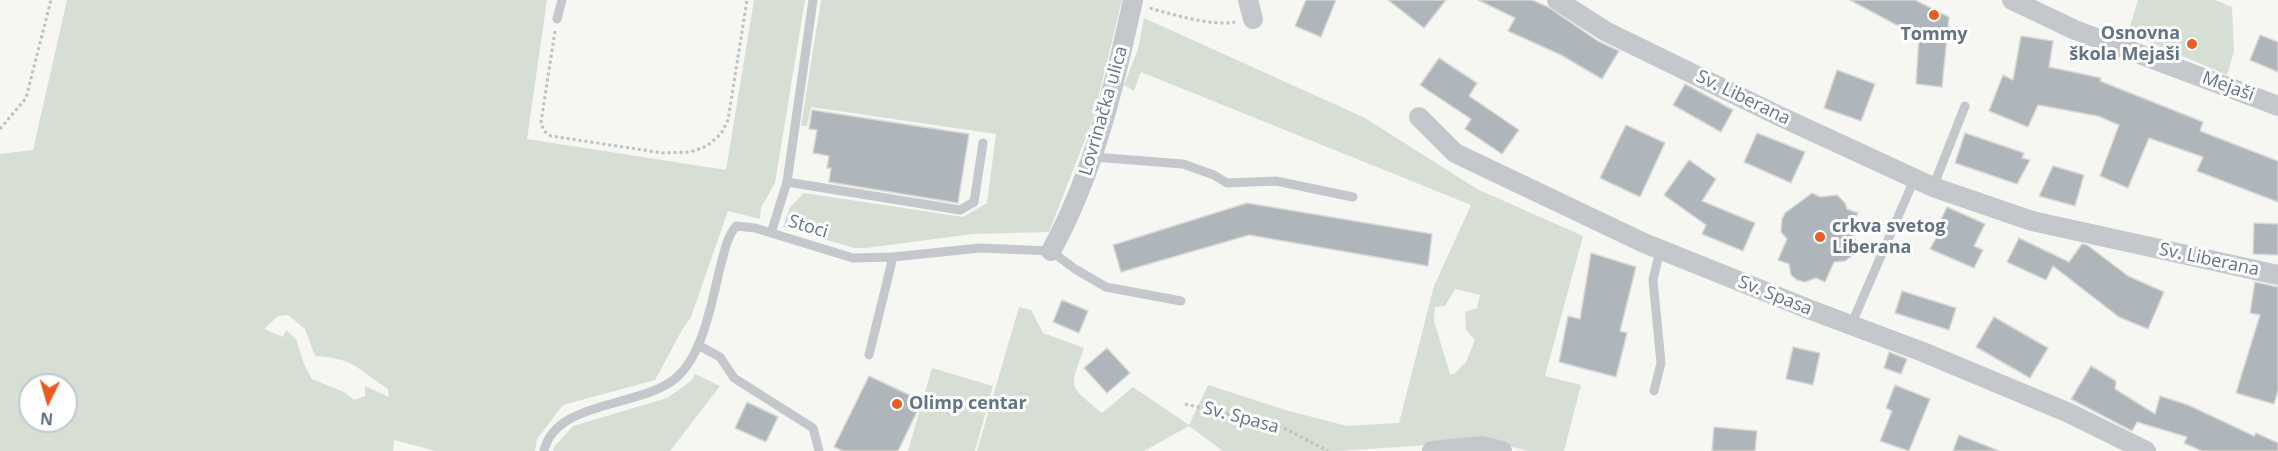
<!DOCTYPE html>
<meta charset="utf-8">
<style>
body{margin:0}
#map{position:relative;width:2278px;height:451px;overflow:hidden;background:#f6f7f3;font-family:"Open Sans",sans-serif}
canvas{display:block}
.north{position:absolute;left:18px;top:373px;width:60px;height:60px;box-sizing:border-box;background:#fff;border:2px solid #c1c7ce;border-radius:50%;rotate:185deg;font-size:16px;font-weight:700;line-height:24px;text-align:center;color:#647485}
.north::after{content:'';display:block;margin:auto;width:21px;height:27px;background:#ea5c1f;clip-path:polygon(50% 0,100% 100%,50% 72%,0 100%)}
</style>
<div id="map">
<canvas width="2278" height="451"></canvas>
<div class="north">N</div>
</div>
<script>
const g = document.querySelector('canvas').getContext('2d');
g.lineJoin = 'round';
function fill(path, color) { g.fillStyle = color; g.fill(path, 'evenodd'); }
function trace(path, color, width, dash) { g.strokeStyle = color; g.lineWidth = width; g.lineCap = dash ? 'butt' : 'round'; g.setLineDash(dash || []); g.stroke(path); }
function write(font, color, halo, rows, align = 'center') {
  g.font = font + ' "Open Sans",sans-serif'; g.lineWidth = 6; g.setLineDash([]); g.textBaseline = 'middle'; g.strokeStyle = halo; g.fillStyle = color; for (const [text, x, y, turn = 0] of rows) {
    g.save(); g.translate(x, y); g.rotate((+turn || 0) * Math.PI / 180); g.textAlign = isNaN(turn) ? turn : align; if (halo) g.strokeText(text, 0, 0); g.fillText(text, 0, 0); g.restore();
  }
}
fill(new Path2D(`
 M67,0H547L527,139L726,170L754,0H805L775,183L761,208L760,219L728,211L691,317L682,330L655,380L563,405L537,439L535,451H436L394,440L393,451H0V154L33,150ZM288,315L305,329L315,356C354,358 357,369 388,389L389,397L365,386V396L354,400L344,392L312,379L304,364L296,339L286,330L283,337L264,329L278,316ZM30,385H66V421H30Z
 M821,0H1122L1093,119L1049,232L973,234L866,248H854L783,227L790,207L804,193L963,217L987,203L996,134L811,107L807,126H801Z
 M2138,0H2215L2232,7L2234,51L2227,75L2128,33Z
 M1144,18L1365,118L1477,189L1583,236L1545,376L1581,385L1564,451H1528L1474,437L1446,444L1338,451H1223L1189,426L1144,451H977L1019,307L1031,310L1043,333L1084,348C1069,391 1068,384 1102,413L1133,387L1189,425L1208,385L1289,411L1347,426L1399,423L1434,286L1471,205L1141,72L1134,91L1124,85L1138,49ZM1455,289L1480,295L1477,308L1465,312L1466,330L1475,340L1466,362L1454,374H1450L1434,321L1435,307L1445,306Z
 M932,368L993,386L975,451H908Z
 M695,374L720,386L670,451H553L554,447L573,426L667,398L691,381Z`), '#d7ded4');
const building = new Path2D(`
 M1306,0H1336L1321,37L1295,26Z
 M1388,0H1446L1424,28Z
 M1478,0H1532L1548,7L1598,41L1619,51L1602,79L1561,55L1508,31L1515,18Z
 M1850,0H1915L1949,17L1942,87L1916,84L1919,37Z
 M2260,35L2278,42V72L2250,60Z
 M2021,36L2053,41L2049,67L2101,78L2100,81L2203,122L2200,131L2278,161V202L2197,171L2203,157L2149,138L2128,188L2100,176L2119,125L2098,116L2038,105L2028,127L1989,111L2003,75L2013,80Z
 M1439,58L1477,83L1469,96L1519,130L1502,154L1465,129L1471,119L1420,85Z
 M1837,70L1875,84L1861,121L1824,108Z
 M1685,84L1733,110L1721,132L1673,105Z
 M812,110L969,134L958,203L829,182L831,168H827L829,156L813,153L817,130L809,129Z
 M1626,125L1665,143L1640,197L1600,178Z
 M1757,133L1805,152L1791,183L1744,162Z
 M1965,133L2024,153L2022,158L2030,160L2017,184L1955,163Z
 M1689,160L1716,179L1702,201L1755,223L1743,251L1702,234L1706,225L1664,195Z
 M2053,166L2084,175L2075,206L2039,196Z
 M1812,193L1820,197L1837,195L1845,203L1847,209L1858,213L1850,230L1857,243L1854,254L1845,261L1834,262L1825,282L1816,278L1805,282L1797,280L1791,275L1789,264L1778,260L1787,239L1781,232L1782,219L1785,213Z
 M1247,203L1432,234L1428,266L1249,235L1121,272L1113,245Z
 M1947,207L1985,224L1974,246L1983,250L1974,268L1930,249L1942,228L1938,226Z
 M2254,223L2278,224V255L2253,254Z
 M2019,238L2069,262L2082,244L2087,245L2128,276L2164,292L2148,329L2119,317L2053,266L2046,280L2007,262Z
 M1591,253L1636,267L1620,331L1627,333L1616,377L1559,362L1568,316L1580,319Z
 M2255,282L2278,287V390L2274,404L2236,393L2260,315L2250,313Z
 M1902,291L1956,308L1949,330L1895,313Z
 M1062,300L1088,311L1079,333L1053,322Z
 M1994,317L2048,348L2030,378L1976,347Z
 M1793,347L1820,353L1813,385L1786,379Z
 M1107,348L1130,373L1107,393L1084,368Z
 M1889,352L1907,359L1901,374L1884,368Z
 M2091,366L2116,381L2115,389L2155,414L2160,396L2188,405L2254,436L2256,433L2278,443V451H2202L2184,443L2187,437L2137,422L2132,431L2071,399Z
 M869,376L922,401L898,451H843L834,447Z
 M1895,385L1930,399L1909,451L1880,441L1892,411L1886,408Z
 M747,402L778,417L766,442L735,428Z
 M1714,427L1757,431L1755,451H1712Z
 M1959,435L1997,450V451H1953Z`);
fill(building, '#aeb5bb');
trace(building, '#d8d8d6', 1.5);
trace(new Path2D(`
 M1150,8C1169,14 1216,27 1235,22
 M555,31L541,122L544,131L551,136L663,153L690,152L707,146L721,134L728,120L747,0
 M0,129L26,98L51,0
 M1185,404L1282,427L1328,451`), '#bdc0c2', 3, [3, 3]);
trace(new Path2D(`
 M813,0L787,182L960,210L974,202L983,143
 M557,19L562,0
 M1094,157L1183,164L1214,175L1227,183L1276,181L1353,197
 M1933,187L1965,106
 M771,233L787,182
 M1851,325L1914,180
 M698,345L720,357L734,378L813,428L819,451
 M869,355L893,257
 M1654,391L1661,363L1653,280L1660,250
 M544,451C555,400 641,408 676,378C704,354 712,299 721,264C725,250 727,237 736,226L755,228L853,258L893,257L980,248L1051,251L1075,269L1106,287L1181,301`), '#c4c7cb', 9);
trace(new Path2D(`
 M1248,0L1253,19
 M1557,0L1605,31L1777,115L1933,187L2032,221L2278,275
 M2012,0L2075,30L2278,106
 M1419,117L1455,153L1644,243L1811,310L1923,352L2069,413L2146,451
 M1051,251C1094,173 1114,87 1133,0
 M1432,451L1482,446L1502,451`), '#c4c7cb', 20);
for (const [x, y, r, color] of [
 [1934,15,6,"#ea5c1f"],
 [2192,44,6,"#ea5c1f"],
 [1820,237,6,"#ea5c1f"],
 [897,404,6,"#ea5c1f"]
]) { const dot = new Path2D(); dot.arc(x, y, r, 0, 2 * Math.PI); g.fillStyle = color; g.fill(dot); trace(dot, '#fff', 2); }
write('bold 18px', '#647485', '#fff', [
 ["Osnovna",2180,34,"right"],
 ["škola Mejaši",2180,55,"right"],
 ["Tommy",1934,35,"center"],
 ["crkva svetog",1832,227],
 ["Liberana",1832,248],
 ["Olimp centar",909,404]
], 'left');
write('18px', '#647485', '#fff', [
 ["Mejaši",2228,87,20],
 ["Sv. Liberana",1743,98,26],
 ["Lovrinačka ulica",1104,111,-74],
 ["Stoci",808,227,17],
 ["Sv. Liberana",2209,260,12],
 ["Sv. Spasa",1775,296,22],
 ["Sv. Spasa",1241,418,15]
]);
</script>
